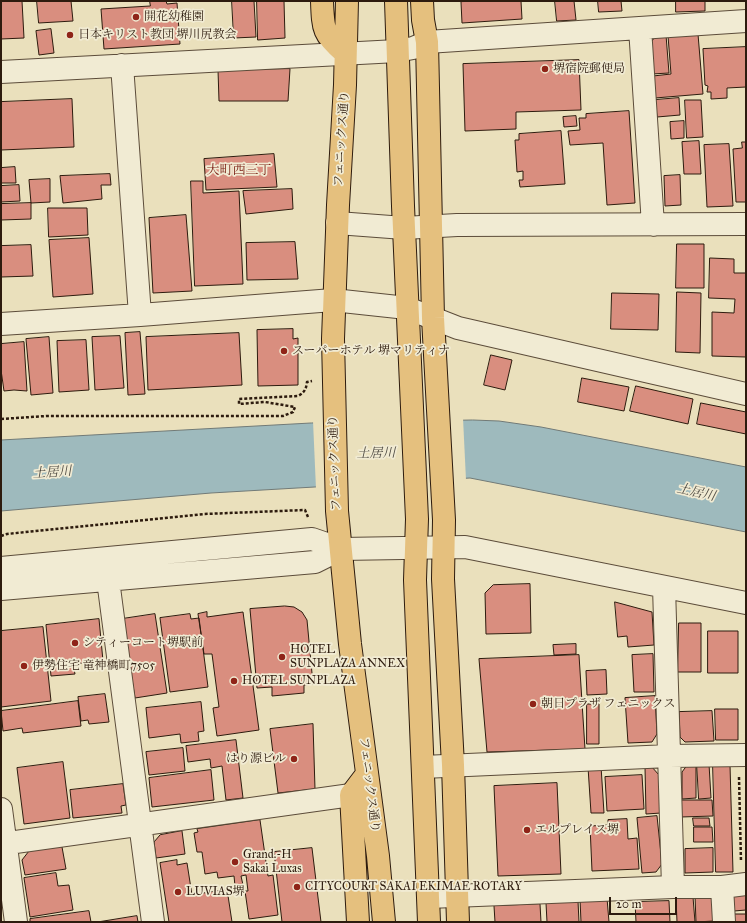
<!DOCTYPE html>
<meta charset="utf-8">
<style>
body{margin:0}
#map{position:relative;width:747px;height:923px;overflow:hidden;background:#eae0bc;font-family:"IM FELL Great Primer",serif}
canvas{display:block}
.frame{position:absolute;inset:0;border:2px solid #2d1b0e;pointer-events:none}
.scale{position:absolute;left:609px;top:897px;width:68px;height:18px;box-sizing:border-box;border:2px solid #2d1b0e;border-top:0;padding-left:5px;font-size:12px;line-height:14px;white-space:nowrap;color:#2d1b0e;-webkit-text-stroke:3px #f1ebd3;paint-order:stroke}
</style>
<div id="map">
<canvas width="747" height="923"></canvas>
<div class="frame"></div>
<div class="scale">20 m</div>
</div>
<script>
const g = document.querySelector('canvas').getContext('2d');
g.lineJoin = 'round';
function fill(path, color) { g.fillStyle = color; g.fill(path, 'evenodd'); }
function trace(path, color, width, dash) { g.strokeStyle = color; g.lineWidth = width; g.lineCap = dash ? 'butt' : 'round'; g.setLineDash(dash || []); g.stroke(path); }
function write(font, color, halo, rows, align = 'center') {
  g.font = font + ' "IM FELL Great Primer","Noto Serif JP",serif'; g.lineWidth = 3.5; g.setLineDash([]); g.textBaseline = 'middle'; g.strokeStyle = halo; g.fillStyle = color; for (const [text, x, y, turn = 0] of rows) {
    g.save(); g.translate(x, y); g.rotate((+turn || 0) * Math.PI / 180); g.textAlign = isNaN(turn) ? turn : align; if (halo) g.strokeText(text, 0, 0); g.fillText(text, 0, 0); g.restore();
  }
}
const water = new Path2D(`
 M473,420L499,421L541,427L746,467V532L470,478L211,493L1,511V440L311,423Z`);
fill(water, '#9ebabd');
trace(water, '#717a77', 1);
fill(new Path2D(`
 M463,418L466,480L316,489L313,421Z`), '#eae0bc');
const building = new Path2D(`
 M1,1H22L24,38L1,39Z
 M37,1H71L73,21L39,23Z
 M150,1H166L167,4L177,3L180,44L104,49L101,9L150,6Z
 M232,1H254L256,37L234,38Z
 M257,1H284L285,38L258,40Z
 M481,1H521L522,19L462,23L461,2Z
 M555,1H574L576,20L557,21Z
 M598,1H621L622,11L599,12Z
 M676,1H705V11L676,12Z
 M51,29L54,53L39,55L36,31Z
 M698,34L703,94L655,98L653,76L671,74L668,36Z
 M666,35L669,73L652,74L650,43L656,36Z
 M746,47V87L727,88V98L711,99V92H707L708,86L705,85L703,49Z
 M579,60L581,110L516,112V129L465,131L463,64Z
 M290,69L288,101H219L218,70Z
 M679,98L680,115L657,117L655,100Z
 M72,99L74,147L1,150V102Z
 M685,100H701L703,137L687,138Z
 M629,111L635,203L607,205L603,143L570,145L568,131L580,130L579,118H586V114Z
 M576,116L577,126L564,127L563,117Z
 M684,121V138L671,139L670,122Z
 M561,131L565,184L520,187L519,180H523V171L517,172L515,140H519V134Z
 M699,141L701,174H684L682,142Z
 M742,142H746V202H736L733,149L742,148Z
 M729,144L733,206L707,207L704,145Z
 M274,154L277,187L206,190L204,159Z
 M15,167L16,183H1V168Z
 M110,174L111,185H101L102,199L63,203L60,176Z
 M680,175L681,205L665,206L664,176Z
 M50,179V202L31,203L29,180Z
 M191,181H203V193L239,191L243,284L195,286Z
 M19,185L20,201L1,202V186Z
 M292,189L293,209L246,214L243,191Z
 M31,203V219L1,220V204Z
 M48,208H87L88,235L49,237Z
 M186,215L192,291L153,293L149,218Z
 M89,238L93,294L53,297L49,240Z
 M295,242L298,279L247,280L246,243Z
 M677,244H704V288H676Z
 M31,245L33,276L1,277V246Z
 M710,258L734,259V273H746V357L712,356V312L734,313L735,299L709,298Z
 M677,292L701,293L700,353L676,352Z
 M612,293L659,294L658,330L611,329Z
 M293,329V339L298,338V385L258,386L257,330Z
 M140,332L145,394L128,395L125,333Z
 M239,333L242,385L148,390L146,337Z
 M120,336L124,388L95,390L92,337Z
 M49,337L53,393L31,395L26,339Z
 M86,340L89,390L59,392L57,341Z
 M24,342L27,391L14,390L4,391L1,370V344Z
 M491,355L512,360L505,390L484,385Z
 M582,378L629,387L624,411L578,402Z
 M636,386L693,399L688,424L630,411Z
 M701,403L746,412V434L697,424Z
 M530,584L531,633L486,634L485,593L493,585Z
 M615,602L652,612L654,645L628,647L627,636L618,637Z
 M285,606L294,607L302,612L307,620L313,684L304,685V693L272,696V687L257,688L250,609Z
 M207,612V617L243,612L259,730L217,736L213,708L219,707L212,654H204L198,614Z
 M155,614L167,693L135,698L122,619Z
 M190,614L191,619L199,618L208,687L170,692L160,618Z
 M99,619L103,661L73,664L75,674L51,676L46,625Z
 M679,623H701V672H678Z
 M43,627L51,701L1,707V631Z
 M708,631H738V673H708Z
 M576,644V654L554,655L553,645Z
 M653,654L654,692H634L632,655Z
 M579,655L585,749L487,752L479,659Z
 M606,670L607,694L587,695L586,671Z
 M105,694L109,722L89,724L88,720L81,721L78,697Z
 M655,696L657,734L652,742L628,743L625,698Z
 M78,701L81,726L23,733L22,728L3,731L1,711Z
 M201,702L204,731L198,732L199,741L181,743L180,734L149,738L146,708Z
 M587,704H599V744H587Z
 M715,709H738V740H716Z
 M712,711L714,741L685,742L680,737L679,712Z
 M313,724L315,789L278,793L270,729Z
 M236,740L243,798L226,800L222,766L211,768L210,759L188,762L186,746Z
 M183,748L185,771L149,775L146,752Z
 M63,762L70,818L24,824L17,768Z
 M696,763V798L682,799V772L688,764Z
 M697,764H709L711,798L699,799Z
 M713,765H730L733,872H716Z
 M601,766L604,813H591L588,767Z
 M651,766L659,775L661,813L646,814L645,767Z
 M211,770L214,800L152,807L149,778Z
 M642,775L644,809L607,811L605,777Z
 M557,783L561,874L498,876L494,786Z
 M123,784L126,805L121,806L122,813L73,818L70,790Z
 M681,800H712L713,816L681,817Z
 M657,816L662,864L656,872L642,873L637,818Z
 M693,818H709L710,826H694Z
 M627,819L628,839L637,838L639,869L592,871L590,826L608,825V820Z
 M260,820L268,876L273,875L278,915L249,919L245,891H248L246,875L241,876L243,885L235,886L234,876L218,878L217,872L205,874L202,852H197L194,833L198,832L197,829Z
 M694,827H712L713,842H694Z
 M182,831L185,854L156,858L154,842L160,835Z
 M62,847L66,869L25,875L22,860L29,851Z
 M312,848L321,922H282L274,852Z
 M713,848V872L685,873V849Z
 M177,860V865L187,863L192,895L227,889L232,922H169L160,863Z
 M56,873L58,886L69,885L73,910L30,917L24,878Z
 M746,893V910L734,911L733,894Z
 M709,895L713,900L714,921L696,922L695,896Z
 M693,897L695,922H677L676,898Z
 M607,898L609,922H581L580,899Z
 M578,901L579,922H547L546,903Z
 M669,901L670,922H636L635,902Z
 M540,904L541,922H495L494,906Z
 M89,911L91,922H30V919Z
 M734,914H746V922H735Z
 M137,916L138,922H98Z`);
fill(building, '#d98e7f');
trace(building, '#2d1b0e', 1);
const minor = new Path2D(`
 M640,28L653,225
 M122,65L140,315
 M1,72L397,51L413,48L427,42L746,21
 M337,223L404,228L457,225L746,224
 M1,324L140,315L333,300L407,308L458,328L746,394
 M1,568L312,539L341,549L465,547L746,603
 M108,580L153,922
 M664,587L673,887
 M1,589L315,562L341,549
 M423,767L669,756L746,755
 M1,809L16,922
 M1,844L351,795
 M722,887L724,922
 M429,897L673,887H722L746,884`);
const highway = new Path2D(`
 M322,1C323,30 323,34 345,53
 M347,1L345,85L338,205L333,339L337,511L350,644L378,856L384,922
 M396,1L403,206L417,519L415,580L429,922
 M422,1L423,20L427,42L433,318L444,520L443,579L453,765L458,922
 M358,922L351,795L367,774`);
trace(minor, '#5c4c3a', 24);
trace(highway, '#2d1b0e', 24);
trace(new Path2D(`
 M1,419L46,416H283L293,412L295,407L265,402L239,404V399L298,396C305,392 306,389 307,382L312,381
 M1,536L7,534L204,514L305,510L308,517
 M739,777L741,862`), '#2d1b0e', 2.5, [3, 2]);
trace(minor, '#f1ebd3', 22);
trace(highway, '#e5c07e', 22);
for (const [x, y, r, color] of [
 [136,17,4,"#8f2418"],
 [70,35,4,"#8f2418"],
 [545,69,4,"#8f2418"],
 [284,351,4,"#8f2418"],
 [75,643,4,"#8f2418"],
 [282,657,4,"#8f2418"],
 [24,666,4,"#8f2418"],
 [234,681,4,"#8f2418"],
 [533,704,4,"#8f2418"],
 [294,759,4,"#8f2418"],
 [527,830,4,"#8f2418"],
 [235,862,4,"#8f2418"],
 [297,887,4,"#8f2418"],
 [178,892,4,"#8f2418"]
]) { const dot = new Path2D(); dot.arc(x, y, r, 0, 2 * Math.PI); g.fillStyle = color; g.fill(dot); trace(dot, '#f1ebd3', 1.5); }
write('12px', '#2d1b0e', '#f1ebd3', [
 ["開花幼稚園",144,17],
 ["日本キリスト教団 堺川尻教会",78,35],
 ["堺宿院郵便局",553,69],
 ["スーパーホテル 堺マリティナ",292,351],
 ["シティーコート堺駅前",83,643],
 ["HOTEL",290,650],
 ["SUNPLAZA ANNEX",290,664],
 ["伊勢住宅 竜神橋町7505",32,666],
 ["HOTEL SUNPLAZA",242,681],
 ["朝日プラザ フェニックス",541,704],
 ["はり源ビル",286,759,"right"],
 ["エルプレイス堺",535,830],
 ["Grand.-H",243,855],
 ["Sakai Luxas",243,869],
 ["CITYCOURT SAKAI EKIMAE ROTARY",305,887],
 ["LUVIAS堺",186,892]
], 'left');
write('12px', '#2d1b0e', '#f1ebd3', [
 ["フェニックス通り",342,139,-86],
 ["フェニックス通り",335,463,-92],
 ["フェニックス通り",369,785,83]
]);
write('13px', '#7a1f14', '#f1ebd3', [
 ["大町西三丁",239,171]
]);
write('italic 13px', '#4f4b43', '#f1ebd3', [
 ["土居川",376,454,-1],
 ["土居川",52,473,-4],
 ["土居川",696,493,13]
]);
</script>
